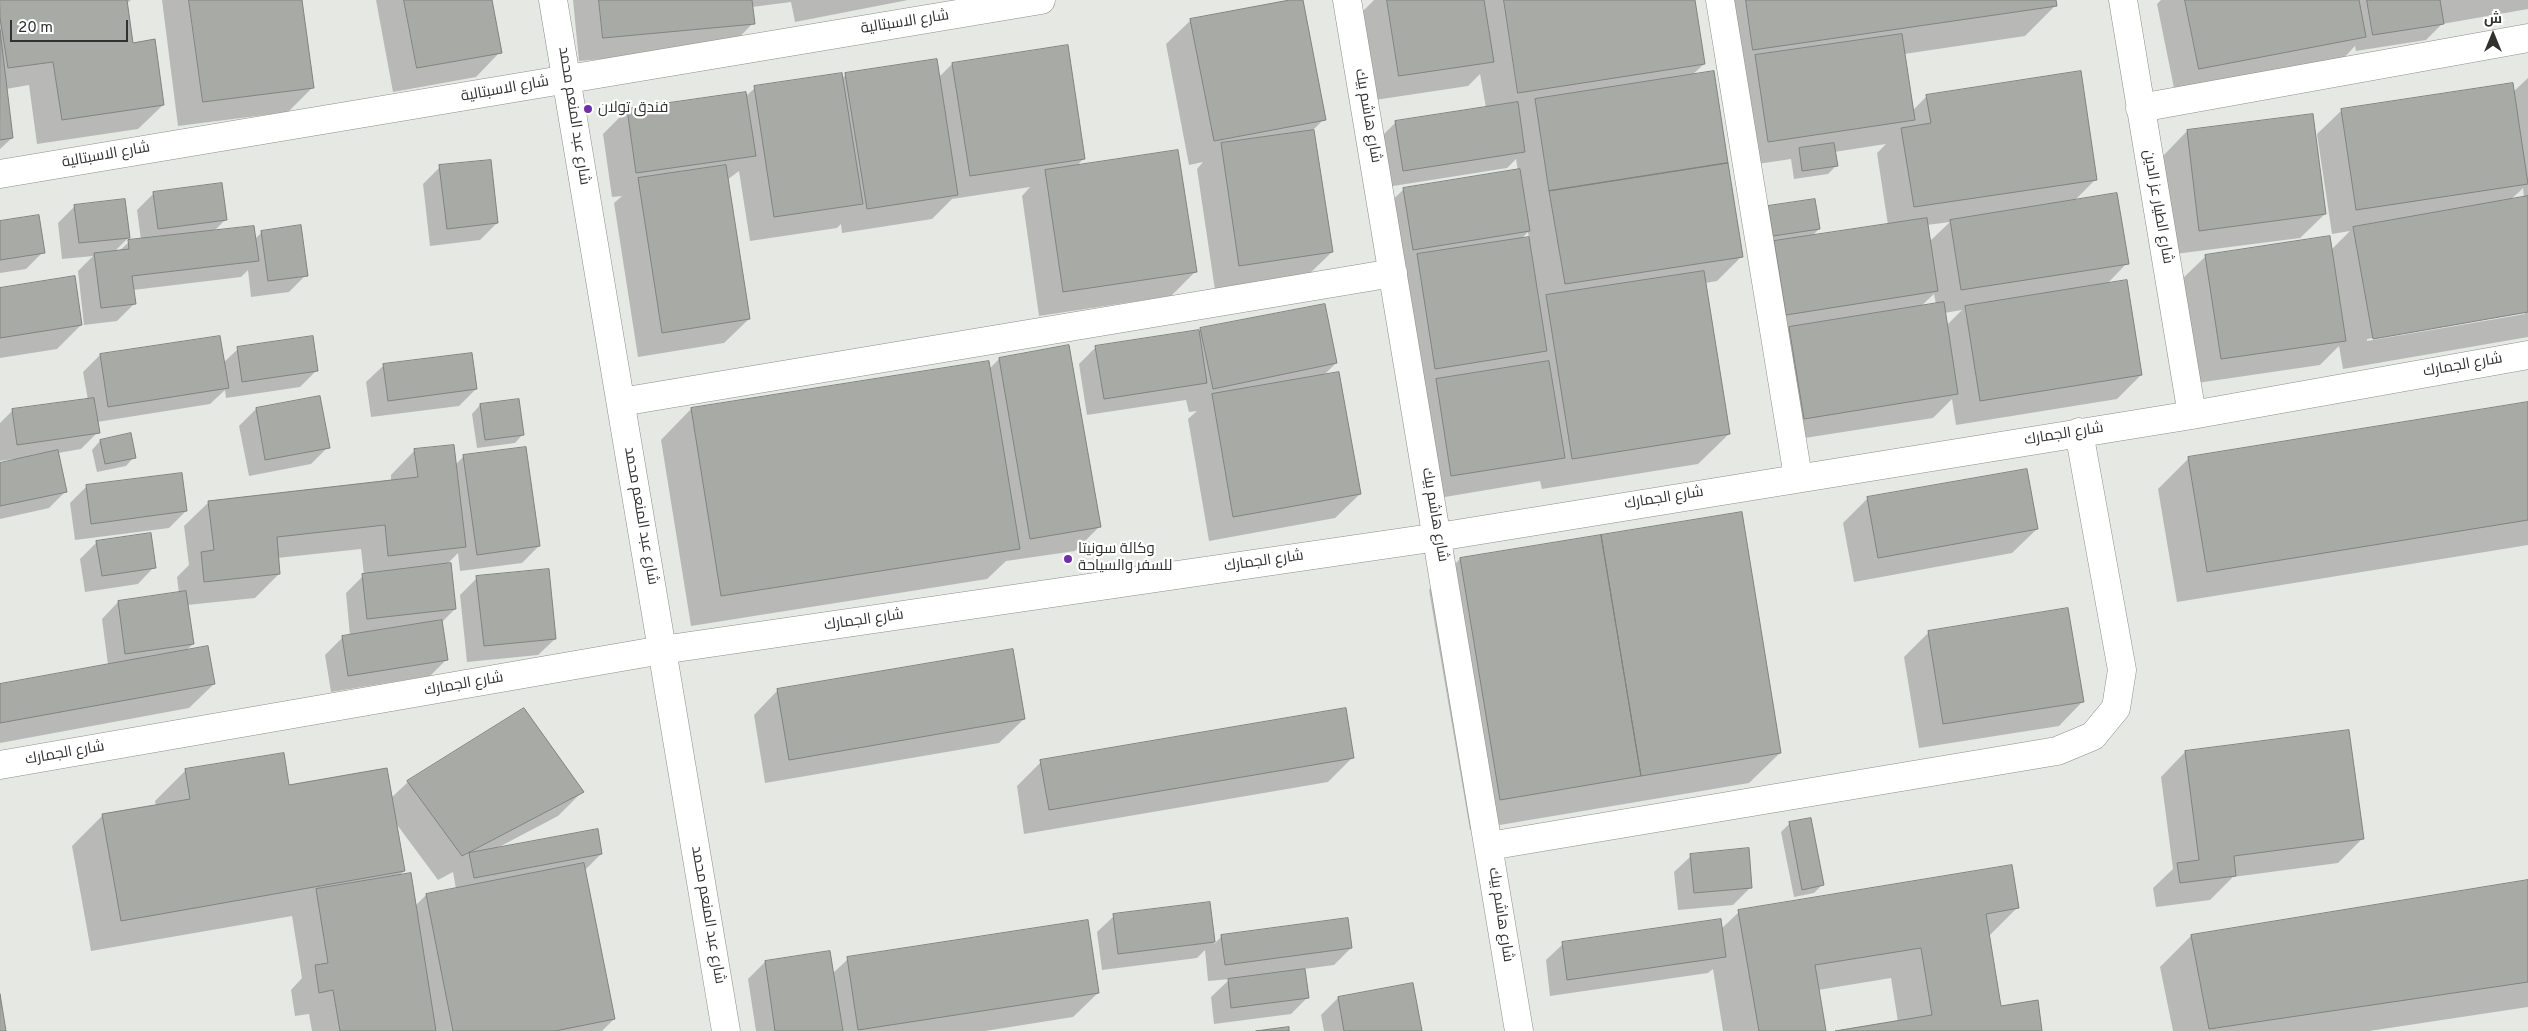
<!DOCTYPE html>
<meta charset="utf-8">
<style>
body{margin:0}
#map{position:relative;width:2528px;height:1031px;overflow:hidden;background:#e6e8e4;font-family:Overpass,Cairo,sans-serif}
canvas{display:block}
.north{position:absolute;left:2468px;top:10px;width:50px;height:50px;-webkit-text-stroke:4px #fff;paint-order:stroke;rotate:0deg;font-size:14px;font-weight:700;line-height:20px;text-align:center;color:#313230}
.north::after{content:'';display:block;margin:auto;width:18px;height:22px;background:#313230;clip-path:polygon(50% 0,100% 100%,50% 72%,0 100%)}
.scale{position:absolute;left:10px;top:20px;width:118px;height:22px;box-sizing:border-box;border:2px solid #313230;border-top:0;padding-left:6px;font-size:15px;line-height:18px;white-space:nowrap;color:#313230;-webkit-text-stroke:4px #fff;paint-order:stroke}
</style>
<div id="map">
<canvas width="2528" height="1031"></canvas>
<div class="north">ش</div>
<div class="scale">20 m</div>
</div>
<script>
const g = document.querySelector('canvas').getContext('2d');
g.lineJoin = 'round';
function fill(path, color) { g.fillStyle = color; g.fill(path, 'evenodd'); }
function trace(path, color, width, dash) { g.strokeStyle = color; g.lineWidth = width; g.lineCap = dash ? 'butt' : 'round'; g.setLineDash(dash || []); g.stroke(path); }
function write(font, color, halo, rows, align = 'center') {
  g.font = font + ' Overpass,Cairo,sans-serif'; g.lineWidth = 4.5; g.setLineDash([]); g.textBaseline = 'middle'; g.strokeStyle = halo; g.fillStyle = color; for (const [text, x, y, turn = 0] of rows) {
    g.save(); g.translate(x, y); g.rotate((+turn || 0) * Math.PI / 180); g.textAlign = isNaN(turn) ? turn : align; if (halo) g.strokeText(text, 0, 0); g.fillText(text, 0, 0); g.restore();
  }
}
fill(new Path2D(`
 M0,0H131L126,4L132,44L163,105L138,129L37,144L29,85L6,89L12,138L0,149Z
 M162,0H301L313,87L288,112L178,126Z
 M376,0H491L500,52L476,77L393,92Z
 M573,0H908L795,22L791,2L752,7L753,23L729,48L579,61Z
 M1301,0L1324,119L1313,130L1332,252L1307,276L1215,290L1197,169L1203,162L1189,165L1166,44L1191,20Z
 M1374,0H1693L1704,64L1692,75L1742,256L1717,281L1705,283L1729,434L1698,464L1542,489L1540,481L1427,500L1412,404L1426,390L1411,393L1379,213L1404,189L1518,171L1516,159L1507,168L1387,187L1379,139L1396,122L1486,108L1480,74L1468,86L1375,100L1361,13ZM1528,232L1529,238L1520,240Z
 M1711,0H2055L2056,5L2025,36L1904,54L1913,110L1927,96L2096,179L2073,202L2127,263L2106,285L2141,375L2117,399L1956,425L1952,399L1933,418L1779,442L1751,267L1775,243L1765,244L1760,216L1769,208L1819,229L1811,237L1888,225L1877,153L1886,144L1834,152L1836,166L1828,174L1794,179L1791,159L1744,166ZM1950,222L1929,242L1927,225ZM1934,294L1936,305L1920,307ZM1962,310L1946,326L1944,313Z
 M2161,0H2528V9L2442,24L2426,40L2356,51L2355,46L2341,61L2175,93L2157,4Z
 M952,64L1084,158L1076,167L1195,272L1171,296L1039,316L1022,196L1030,187L952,199L932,219L842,233L841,224L837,228L750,241L739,171L727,180L749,319L724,343L638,357L614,203L622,196L612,197L603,134L627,110L746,96L755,88L842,78L846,75L938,78Z
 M2528,78V337L2343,369L2339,346L2320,365L2197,383L2181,280L2206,256L2331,250L2350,231L2332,234L2317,134L2342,110L2513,92ZM2523,188L2524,198L2510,200L2519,192ZM2525,311V314L2367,341V339Z
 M2187,131L2325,214L2300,238L2175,254L2163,156Z
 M440,167L497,223L480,240L430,246L423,184Z
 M154,193L225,220L213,232L255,239L262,232L306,275L289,292L251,297L248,270L241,277L133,290L134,304L117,321L84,325L78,271L93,256L62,259L58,223L75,206L129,237L114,252L119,251L129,242L141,240L137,210Z
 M0,222L43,252L26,269L0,273Z
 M0,289L81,325L57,349L0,358Z
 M1201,330L1336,363L1323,376L1360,494L1335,518L1209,541L1188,419L1197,411L1189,412L1186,400L1087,415L1079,364L1096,347Z
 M219,337L223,363L238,349L317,370L300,387L226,398L225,390L210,404L97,422L98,432L81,449L58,453L66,491L49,508L0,519V464L14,461V459L0,461V423L12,411L88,400L83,372L100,355Z
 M999,359L1100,526L1075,551L1006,561L987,579L691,626L661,440L691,409L989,369Z
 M383,366L476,389L459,406L371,417L366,382Z
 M518,400L523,434L515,443L477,448L472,414L480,405Z
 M2528,403V545L2177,602L2158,489L2189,458Z
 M256,409L328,447L311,464L249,476L239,426Z
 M130,434L134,457L126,466L97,472L92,450L100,441Z
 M415,450L455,465L464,456L539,546L522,563L460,571L458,553L446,565L455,609L441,623L447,659L430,676L331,692L325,655L342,638L350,636L346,593L364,575L361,549L277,558L279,574L255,598L187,605L193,644L185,652L214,684L189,708L0,743V685L108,665L102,619L118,602L179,593L177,577L189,565L184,526L209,502L391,481V475Z
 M87,486L186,511L169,528L75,540L70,503Z
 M1867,499L2037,529L2012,553L1854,582L1843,523Z
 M1741,513L1780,753L1749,783L1470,830L1429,590L1460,559Z
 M97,542L154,567L138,584L85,592L80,559Z
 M477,578L555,639L538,655L467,662L460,595Z
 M1929,632L2083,701L2059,726L1919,748L1904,657Z
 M778,690L1024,719L999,743L765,783L754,715Z
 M2185,752L2362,839L2338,863L2233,877L2210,900L2156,907L2153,888L2173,869L2161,777Z
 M1353,757L1328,782L1024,834L1017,786L1041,762Z
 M185,771L391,798L408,782L582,792L558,816L497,848L601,854L585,870L614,1019L602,1031H312L309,1014L295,1016L291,990L302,978L292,916L91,951L72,846L103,815L156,806L155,801ZM395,822L438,880L453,872L456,889L426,895L415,906L398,877L404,871Z
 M1790,823L1822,885L1814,893L1794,897L1781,832Z
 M1691,856L1750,888L1733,905L1678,910L1674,872Z
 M2528,882V1007L2369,1031H2173L2160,967L2191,936Z
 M1209,903L1214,944L1222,936L1351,948L1334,965L1304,969L1308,997L1291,1014L1214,1024L1211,997L1230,979L1208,981L1205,950L1197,958L1102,970L1097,932L1114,916Z
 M2018,907L1988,937L2000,1008L2041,1031H1843L1898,1022L1891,978L1818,990L1825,1031H1723L1713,969L1708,973L1550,996L1546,960L1563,944L1721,929L1739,912Z
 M848,959L1098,993L1073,1017L985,1031H756L748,979L765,962L832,974Z
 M1412,984L1421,1031H1324L1321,1015L1338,998Z`), '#0003');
const building = new Path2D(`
 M0,0H127L133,43L155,39L164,105L62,120L53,62L8,68L0,18Z
 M189,0H302L314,88L203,102Z
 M404,0H492L502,53L417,68Z
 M599,0H752L755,24L603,38Z
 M1290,0H1303L1326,120L1214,141L1190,19Z
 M1387,0H1484L1494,62L1399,76Z
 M1504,0H1695L1705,64L1518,93Z
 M1746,0H2056L2057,6L1753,50Z
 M2185,0H2359L2366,37L2199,69Z
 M2367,0H2440L2444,24L2373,35Z
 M0,30L13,138L0,140Z
 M1902,34L1915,120L1768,142L1755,55Z
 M1068,45L1085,159L970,176L952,63Z
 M937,59L958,195L867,209L845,73Z
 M1714,71L1728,163L1549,191L1535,99Z
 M2081,71L2097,180L1914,207L1901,128L1931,123L1926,95Z
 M842,73L863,204L774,217L754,86Z
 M2513,83L2528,184L2356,210L2341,109Z
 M746,92L756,156L636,173L627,109Z
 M1518,102L1525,152L1403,171L1395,121Z
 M2313,114L2326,214L2199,231L2187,130Z
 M1314,130L1333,252L1239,266L1221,143Z
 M1834,143L1838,166L1802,171L1799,148Z
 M1178,150L1197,272L1063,292L1045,170Z
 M491,160L498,223L447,229L439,165Z
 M1728,163L1743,257L1565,284L1549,191Z
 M726,165L750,319L662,333L638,178Z
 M1520,169L1530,231L1413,250L1403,188Z
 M222,183L227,220L158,229L153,192Z
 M2117,193L2129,264L1961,290L1950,220Z
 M2528,196V312L2373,339L2353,227Z
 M125,199L130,238L79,243L74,205Z
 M1815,199L1820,229L1773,236L1768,206Z
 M39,215L45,253L0,260V221Z
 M1927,218L1938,291L1786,315L1774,241Z
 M301,225L308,276L268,281L261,231Z
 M254,226L259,261L132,276L136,304L101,308L94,253L129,249L128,240Z
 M2330,236L2346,341L2221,359L2205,255Z
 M1529,237L1547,351L1435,369L1417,254Z
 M1704,271L1730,434L1572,459L1546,295Z
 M75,276L82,325L0,338V288Z
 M2127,280L2142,375L1980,401L1965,306Z
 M1944,302L1958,394L1804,419L1789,327Z
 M1325,304L1337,363L1213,389L1200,328Z
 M1199,330L1207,383L1104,399L1095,346Z
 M220,336L229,388L108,407L100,354Z
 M313,336L318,371L242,382L237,347Z
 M1069,345L1101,527L1030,539L999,358Z
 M472,353L477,389L388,401L383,364Z
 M989,361L1020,549L721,596L691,408Z
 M1549,361L1565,458L1451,476L1436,379Z
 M1339,372L1361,494L1233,517L1212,394Z
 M320,396L330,448L265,460L256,408Z
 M94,398L100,433L17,445L12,409Z
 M519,399L524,435L485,440L480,404Z
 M2528,402V520L2207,572L2188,457Z
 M131,433L136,458L105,464L100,440Z
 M454,445L466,547L388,556L385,525L277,537L280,574L204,582L201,552L214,550L208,501L418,477L414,449Z
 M526,447L540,546L477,555L463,455Z
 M58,450L67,492L0,506V463Z
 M2027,469L2038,529L1878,558L1867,497Z
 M182,473L187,511L91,524L86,485Z
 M1742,512L1781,753L1641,776L1601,535Z
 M151,533L156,568L102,576L96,541Z
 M1601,535L1641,776L1500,800L1460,558Z
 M451,563L456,609L367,619L362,574Z
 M549,569L556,639L484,646L476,576Z
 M186,591L194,644L125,654L118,601Z
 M2068,608L2084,702L1943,724L1928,631Z
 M442,620L448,660L348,676L342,636Z
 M208,646L215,684L0,723V684Z
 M1013,649L1025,719L789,760L777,689Z
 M524,708L584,792L462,856L407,781Z
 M1346,708L1354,758L1049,810L1040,760Z
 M2349,730L2364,839L2234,856L2236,876L2180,883L2177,863L2199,860L2185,751Z
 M284,753L289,785L387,768L405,871L121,921L102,814L190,799L185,769Z
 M1811,818L1824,885L1802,890L1789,822Z
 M598,829L602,854L474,878L469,853Z
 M1749,848L1752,888L1694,893L1690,854Z
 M584,863L615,1019L555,1031H453L426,894Z
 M2012,865L2019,908L1986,914L2001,1006L2038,1000L2042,1031H1835L1932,1015L1921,948L1815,965L1826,1031H1759L1738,910Z
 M411,873L436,1031H340L333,990L319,993L315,965L328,963L316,889Z
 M2528,880V982L2209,1029L2191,935Z
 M1210,902L1215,942L1118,954L1113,914Z
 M1348,918L1352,948L1225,965L1221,935Z
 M1721,919L1726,957L1567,980L1562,942Z
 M1088,920L1099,993L858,1030L847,957Z
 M830,951L843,1031H775L765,961Z
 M1305,969L1309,998L1231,1008L1228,979Z
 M1413,983L1422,1031H1344L1338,997Z
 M0,994L6,1031H0Z
 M1289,1027V1031H1256Z`);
fill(building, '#a8aaa6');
trace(building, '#81837f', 1);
const street = new Path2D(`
 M1347,0L1519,1031
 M1720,0L1798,477
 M2123,0L2192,415
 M2140,108L2528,38
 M0,174L1041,0
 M621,402L1393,273
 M0,765L662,650L1438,537L2192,415L2528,355
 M1489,846L2057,751L2093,736L2116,708L2122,670L2079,432`);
const secondary = new Path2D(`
 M553,0L726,1031`);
trace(street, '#8d8e8b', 29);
trace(secondary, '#8d8e8b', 29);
trace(street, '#fff', 28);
trace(secondary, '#fff', 28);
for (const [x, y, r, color] of [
 [588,109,5,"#7031a6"],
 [1068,559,5,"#7031a6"]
]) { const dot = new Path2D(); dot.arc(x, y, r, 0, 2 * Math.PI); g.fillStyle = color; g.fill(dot); trace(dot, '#fff', 2); }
write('15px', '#313230', '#fff', [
 ["شارع الاسبتالية",905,23,-9],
 ["شارع الاسبتالية",505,90,-10],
 ["شارع عبد المنعم محمد",573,116,81],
 ["شارع هاشم بيك",1367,116,80],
 ["شارع الاسبتالية",106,156,-10],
 ["شارع الطيار عز الدين",2157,207,80],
 ["شارع الجمارك",2463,366,-10],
 ["شارع الجمارك",2064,435,-9],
 ["شارع الجمارك",1664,499,-9],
 ["شارع هاشم بيك",1434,515,80],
 ["شارع عبد المنعم محمد",640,516,80],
 ["شارع الجمارك",1264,562,-8],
 ["شارع الجمارك",864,621,-8],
 ["شارع الجمارك",464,685,-10],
 ["شارع الجمارك",65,754,-10],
 ["شارع عبد المنعم محمد",707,915,80],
 ["شارع هاشم بيك",1500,915,81]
]);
write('15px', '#313230', '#fff', [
 ["فندق تولان",598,109],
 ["وكالة سونيتا",1078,550],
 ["للسفر والسياحة",1078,567]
], 'left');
</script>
